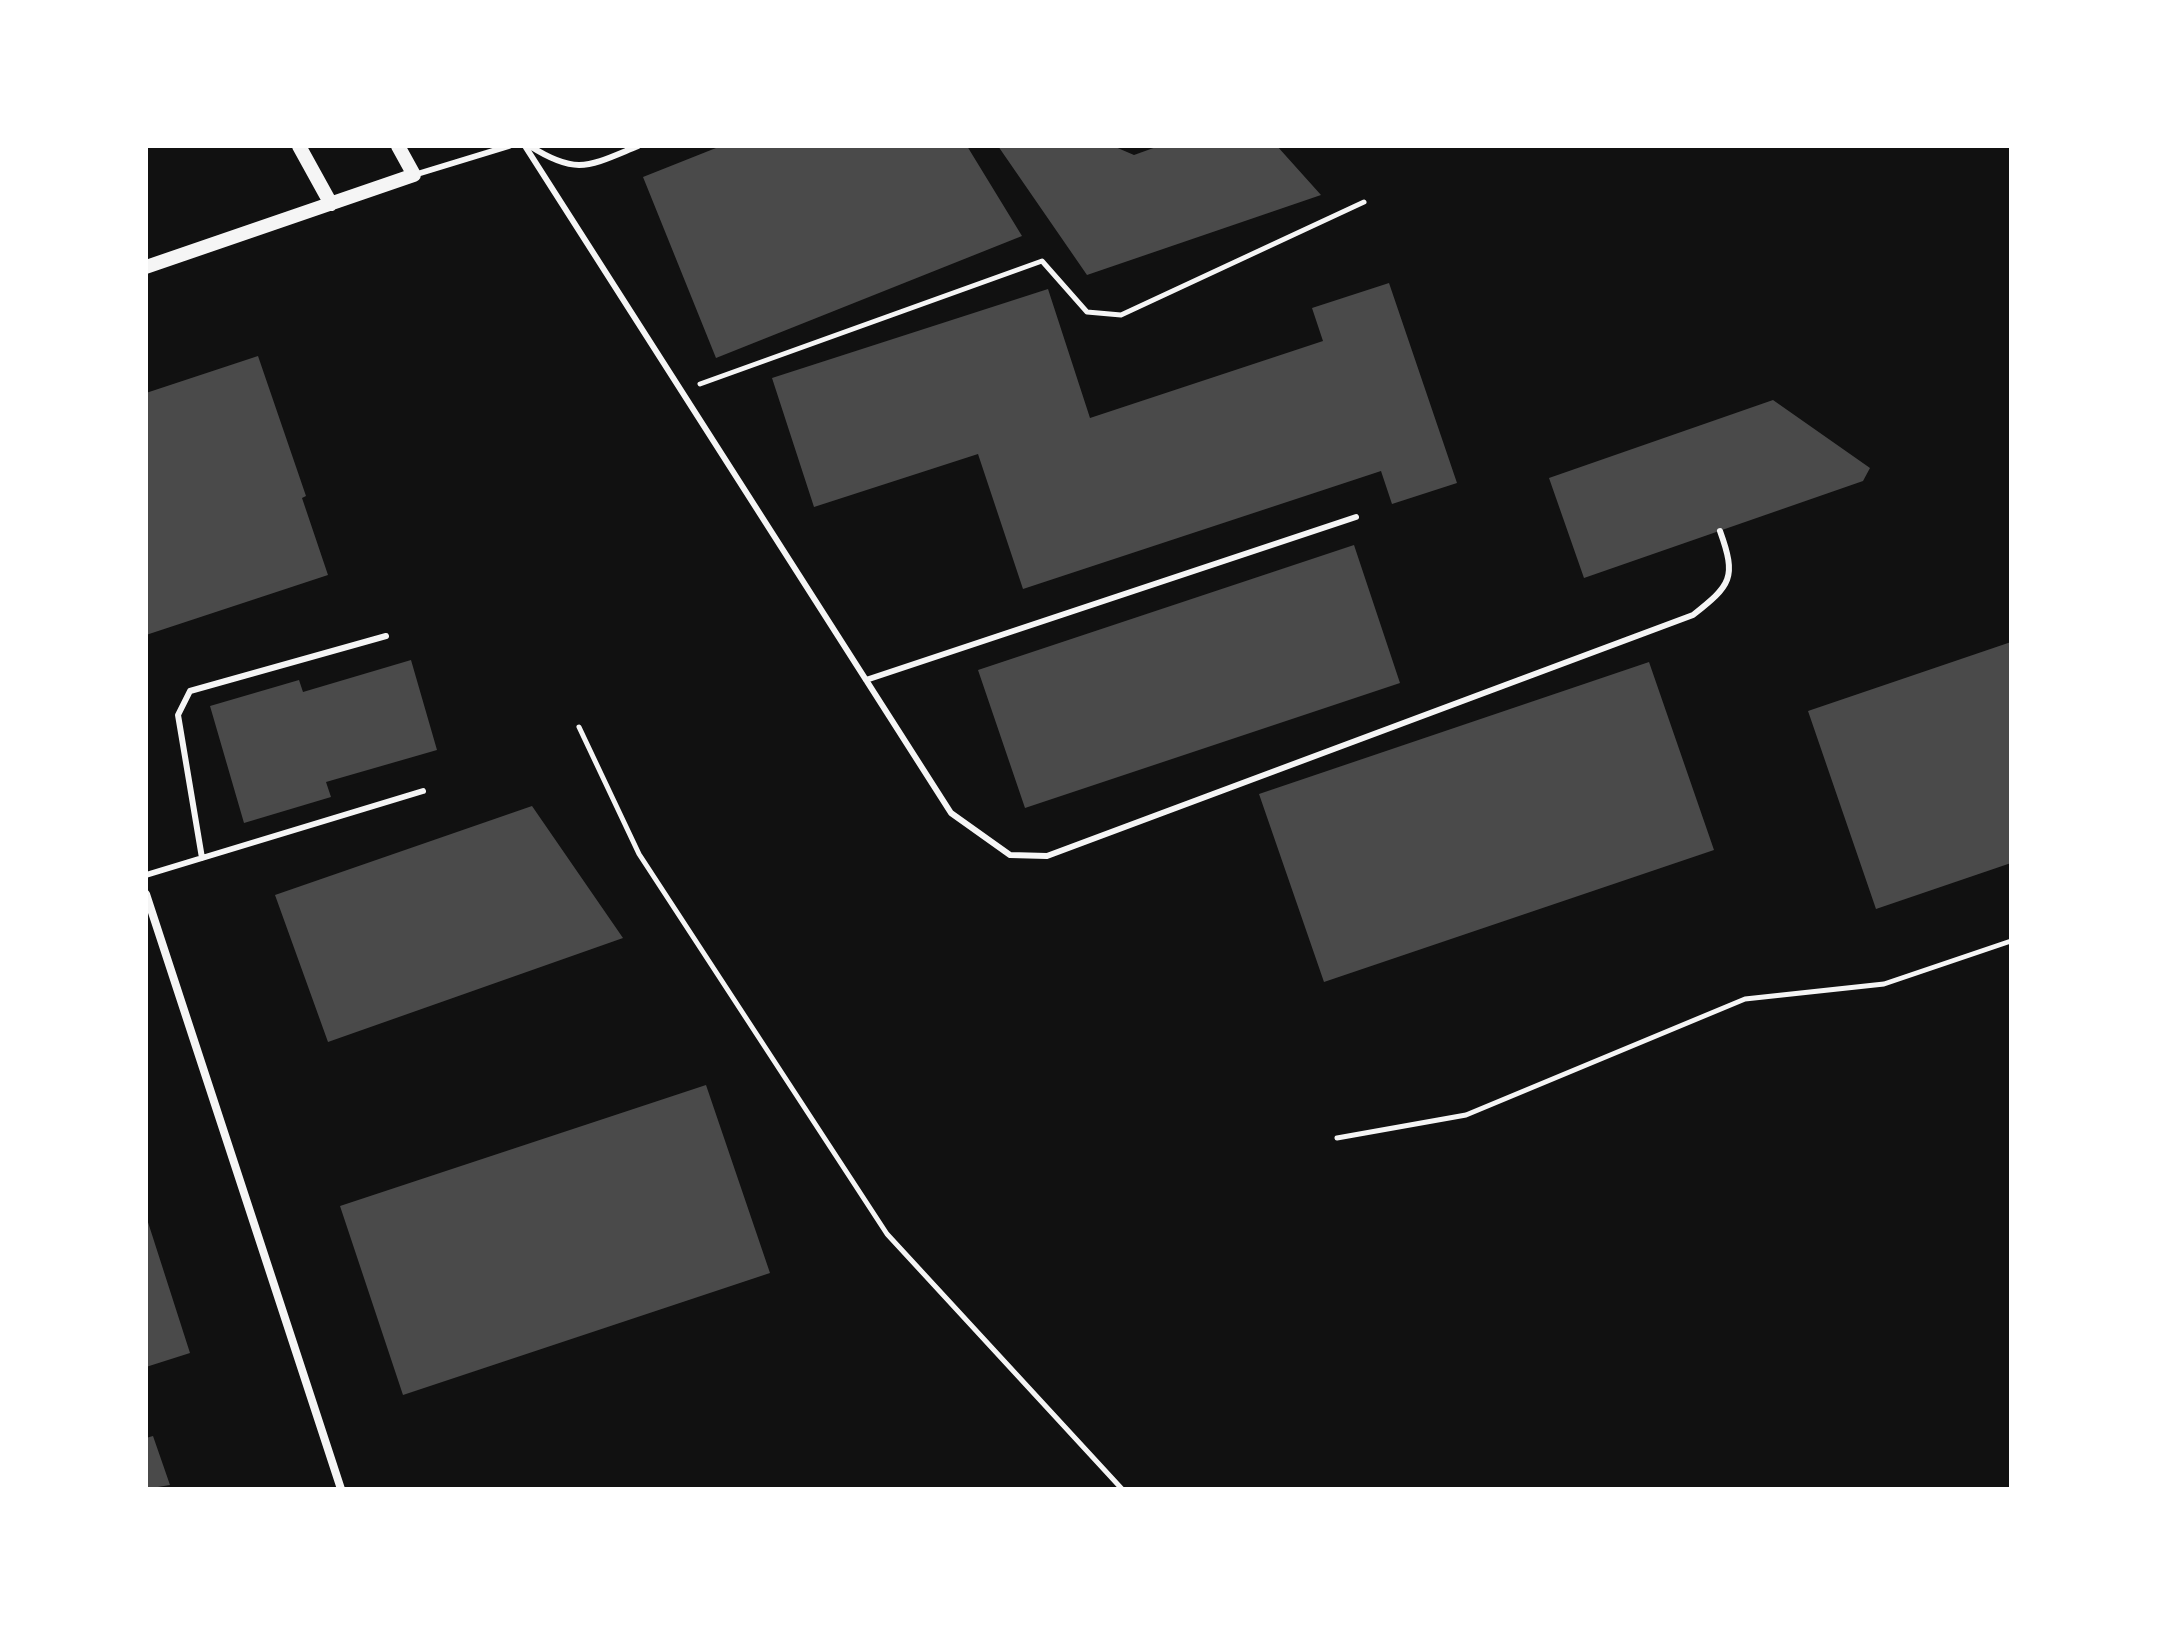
<!DOCTYPE html>
<style>
body{margin:0}
#map{position:relative;width:2157px;height:1635px;overflow:hidden;background:#111;font-family:"Open Sans",sans-serif}
canvas{display:block}
.frame{position:absolute;inset:0;border:148px solid #fff;pointer-events:none}
</style>
<div id="map">
<canvas width="2157" height="1635"></canvas>
<div class="frame"></div>
</div>
<script>
const g = document.querySelector('canvas').getContext('2d');
g.lineJoin = 'round';
function fill(path, color) { g.fillStyle = color; g.fill(path, 'evenodd'); }
function trace(path, color, width, dash) { g.strokeStyle = color; g.lineWidth = width; g.lineCap = dash ? 'butt' : 'round'; g.setLineDash(dash || []); g.stroke(path); }
fill(new Path2D(`
 M721,146H967L1022,236L716,358L643,177Z
 M998,146H1113L1134,155L1159,146H1277L1321,195L1087,275Z
 M1389,283L1457,483L1392,504L1381,471L1023,589L978,454L814,507L772,378L1048,289L1090,418L1323,341L1312,308Z
 M258,356L306,496L302,498L328,575L146,635V393Z
 M1773,400L1870,468L1863,481L1584,578L1549,478Z
 M1354,545L1400,683L1025,808L978,670Z
 M2011,642V863L1876,909L1808,711Z
 M411,660L437,750L326,782L331,797L244,823L210,706L299,680L303,692Z
 M1649,662L1714,850L1324,982L1259,794Z
 M532,806L623,938L328,1042L275,895Z
 M706,1085L770,1273L403,1395L340,1206Z
 M146,1216L190,1353L146,1367Z
 M153,1436L170,1485L146,1489V1438Z`), '#4a4a4a');
trace(new Path2D(`
 M700,384L1042,261L1087,312L1121,315L1364,202
 M579,727L639,854L887,1234L1122,1489
 M1337,1138L1466,1115L1745,999L1884,984L2011,941`), '#f5f5f5', 5);
trace(new Path2D(`
 M525,146L951,813L1010,855L1047,856L1693,615C1731,585 1737,578 1720,531
 M530,146C577,176 589,166 638,146
 M414,175L509,146
 M866,680L1356,517
 M202,858L178,715L190,691L386,636
 M146,875L423,791`), '#f5f5f5', 6);
trace(new Path2D(`
 M146,894L341,1489`), '#f5f5f5', 8);
trace(new Path2D(`
 M299,146L331,204
 M146,267L414,175L398,146`), '#f5f5f5', 14);
</script>
